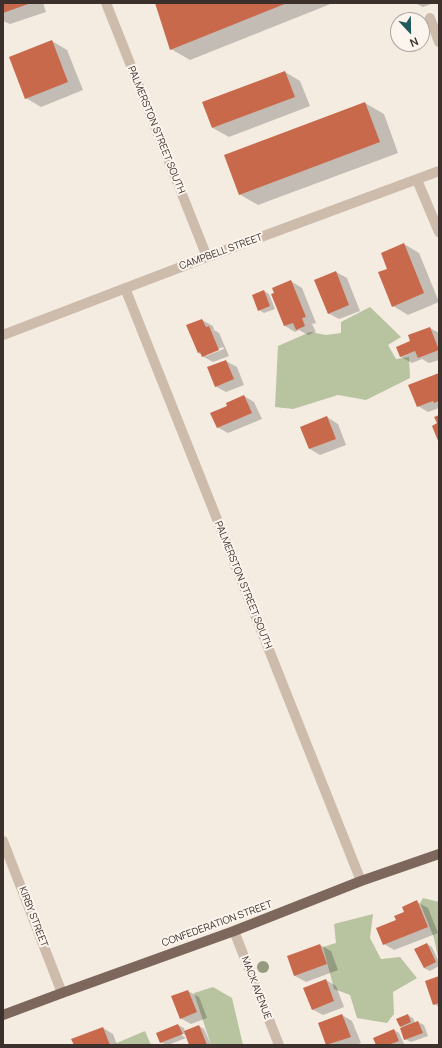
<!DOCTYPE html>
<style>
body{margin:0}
#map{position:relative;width:442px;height:1048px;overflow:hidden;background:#f4ebe1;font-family:Manrope,sans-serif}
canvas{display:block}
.frame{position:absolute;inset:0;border:4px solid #3b302b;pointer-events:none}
.north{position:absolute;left:390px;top:12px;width:40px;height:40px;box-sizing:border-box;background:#fbf5ee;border:1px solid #aea6a0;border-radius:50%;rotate:158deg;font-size:11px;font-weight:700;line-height:16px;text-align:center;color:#3b302b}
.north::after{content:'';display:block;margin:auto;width:14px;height:18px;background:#1f5a5e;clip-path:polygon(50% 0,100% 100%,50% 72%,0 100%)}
</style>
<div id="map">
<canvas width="442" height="1048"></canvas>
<div class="frame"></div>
<div class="north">N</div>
</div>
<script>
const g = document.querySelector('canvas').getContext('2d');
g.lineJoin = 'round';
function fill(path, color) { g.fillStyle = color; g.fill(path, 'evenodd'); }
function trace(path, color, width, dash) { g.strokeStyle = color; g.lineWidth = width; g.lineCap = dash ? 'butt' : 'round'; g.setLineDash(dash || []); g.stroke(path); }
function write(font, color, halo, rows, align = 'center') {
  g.font = font + ' Manrope,sans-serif'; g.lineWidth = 4; g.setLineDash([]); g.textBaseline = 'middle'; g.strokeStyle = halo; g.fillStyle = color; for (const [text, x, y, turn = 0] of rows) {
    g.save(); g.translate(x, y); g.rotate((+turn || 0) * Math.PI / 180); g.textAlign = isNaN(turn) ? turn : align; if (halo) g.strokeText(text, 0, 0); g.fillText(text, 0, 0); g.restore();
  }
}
fill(new Path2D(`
 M370,307L401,337L388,345L396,359L409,357L410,378L366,400L338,395L293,409L275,407L278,346L310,332L326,335L341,333V322Z
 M423,898L439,902V962L434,938L420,903Z
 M373,914L370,938L381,959L400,957L417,978L393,992L394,1014L387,1023L357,1018L350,995L334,989L323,947L336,943L334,924Z
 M213,987L232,998L243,1045H211L194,993Z
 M145,1031L151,1045H112Z`), '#b8c4a0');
fill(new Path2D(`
 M3,3H43L46,12L10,24L3,21Z
 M156,3H333L190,60L171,49Z
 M415,3H434L423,7Z
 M52,41L67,50L83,90L41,107L26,98Z
 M285,72L300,81L310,106L229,137L213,128L204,102Z
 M365,103L384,114L398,153L258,205L239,194Z
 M404,244L419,253L439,302L408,315L393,306L388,269Z
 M336,272L347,278L360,311L339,319L328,313Z
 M291,281L302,288L316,323L312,324L316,332L308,335L299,330L295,332L285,326L275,293Z
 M264,291L269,294L275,309L264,313L259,310Z
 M202,320L213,326L214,330L219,333L229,356L213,362L202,356V355L198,353ZM223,347L224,349L206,356V354Z
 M430,328L439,333V360L429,363L422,359L412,363L401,357L398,347L411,342Z
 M226,361L237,367L244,385L226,392L215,386Z
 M439,374V408L428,412L418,406Z
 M244,396L254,402L262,419L228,433L217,427Z
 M327,417L338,424L346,445L320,455L310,449Z
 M417,902L428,908L438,933L394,950L384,944L397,921Z
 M427,944L432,947L439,962V966L430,971L424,968L416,949Z
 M320,945L331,951L338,970L306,982L295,976L288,957Z
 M439,977V1007L434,1004Z
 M326,980L336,986L344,1007L323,1015L312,1009Z
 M188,991L199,997L207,1018L191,1024L180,1018Z
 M342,1015L352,1021L361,1043L354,1045H328L319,1023Z
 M407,1015L413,1018L415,1023L418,1022L424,1025L428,1036L411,1042L405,1039L404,1028L400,1026Z
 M178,1025L184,1028L185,1032L199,1026L204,1029L211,1045H190L187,1036L179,1031L178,1033L186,1038L168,1045H166L161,1042Z
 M103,1028L113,1034L117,1045H75Z
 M394,1030L399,1033L404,1044L400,1045H377Z`), '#0003');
fill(new Path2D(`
 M3,3H31L3,13Z
 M155,3H287L170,50Z
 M52,40L68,82L25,99L9,57Z
 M285,71L295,97L212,128L202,102Z
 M365,102L380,142L239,195L224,155Z
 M404,243L424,293L392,307L378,272L387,269L381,253Z
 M336,271L349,305L328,314L314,280Z
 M291,280L306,317L302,318L305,326L296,330L293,323L284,326L271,294L274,293L272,288Z
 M264,290L270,306L258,311L252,295Z
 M202,319L206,327L209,326L219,350L202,357L200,352L198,353L186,325Z
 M430,327L439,350L418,358L415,351L400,357L396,347L410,341L408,335Z
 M226,360L234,379L215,387L207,367Z
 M439,373V401L434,403L433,401L417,407L408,385Z
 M244,395L252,413L217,428L210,413L227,406L226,403Z
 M439,415V443L432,426L437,423L434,417Z
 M327,416L336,439L309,449L300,427Z
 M417,900L428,927L383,945L376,928L396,920L394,916L404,912L402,907Z
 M427,943L436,962L424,968L414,949Z
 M320,944L327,964L294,976L287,956Z
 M439,976V1003L433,1005L425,981Z
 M326,979L334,1001L312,1010L303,988Z
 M188,990L197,1012L180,1019L171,996Z
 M342,1014L351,1037L326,1045L318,1023Z
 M408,1014L411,1022L400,1027L396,1019Z
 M418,1021L423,1033L404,1040L400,1028Z
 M178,1024L183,1034L160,1043L156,1033Z
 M199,1025L207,1045H189L184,1031Z
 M103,1027L110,1045H74L71,1039Z
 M394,1029L399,1041L388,1045H376L373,1038Z`), '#c8694b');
trace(new Path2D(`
 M106,3L207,257
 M430,18L439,42
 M417,180L439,232
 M125,288L361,881
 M3,335L207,257L439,171
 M3,841L62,993
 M234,931L279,1045`), '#cdbbac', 10);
trace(new Path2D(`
 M3,1015L62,993L234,931L361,881L439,854`), '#7d675c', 10);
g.fillStyle = '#969b7f';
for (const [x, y] of [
 [263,967]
]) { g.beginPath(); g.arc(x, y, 6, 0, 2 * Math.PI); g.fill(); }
write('10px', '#3b302b', '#fbf5ee', [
 ["PALMERSTON STREET SOUTH",156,130,68],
 ["CAMPBELL STREET",221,252,-20],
 ["PALMERSTON STREET SOUTH",243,585,68],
 ["KIRBY STREET",33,917,69],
 ["CONFEDERATION STREET",217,924,-20],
 ["MACK AVENUE",256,988,69]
]);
</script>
